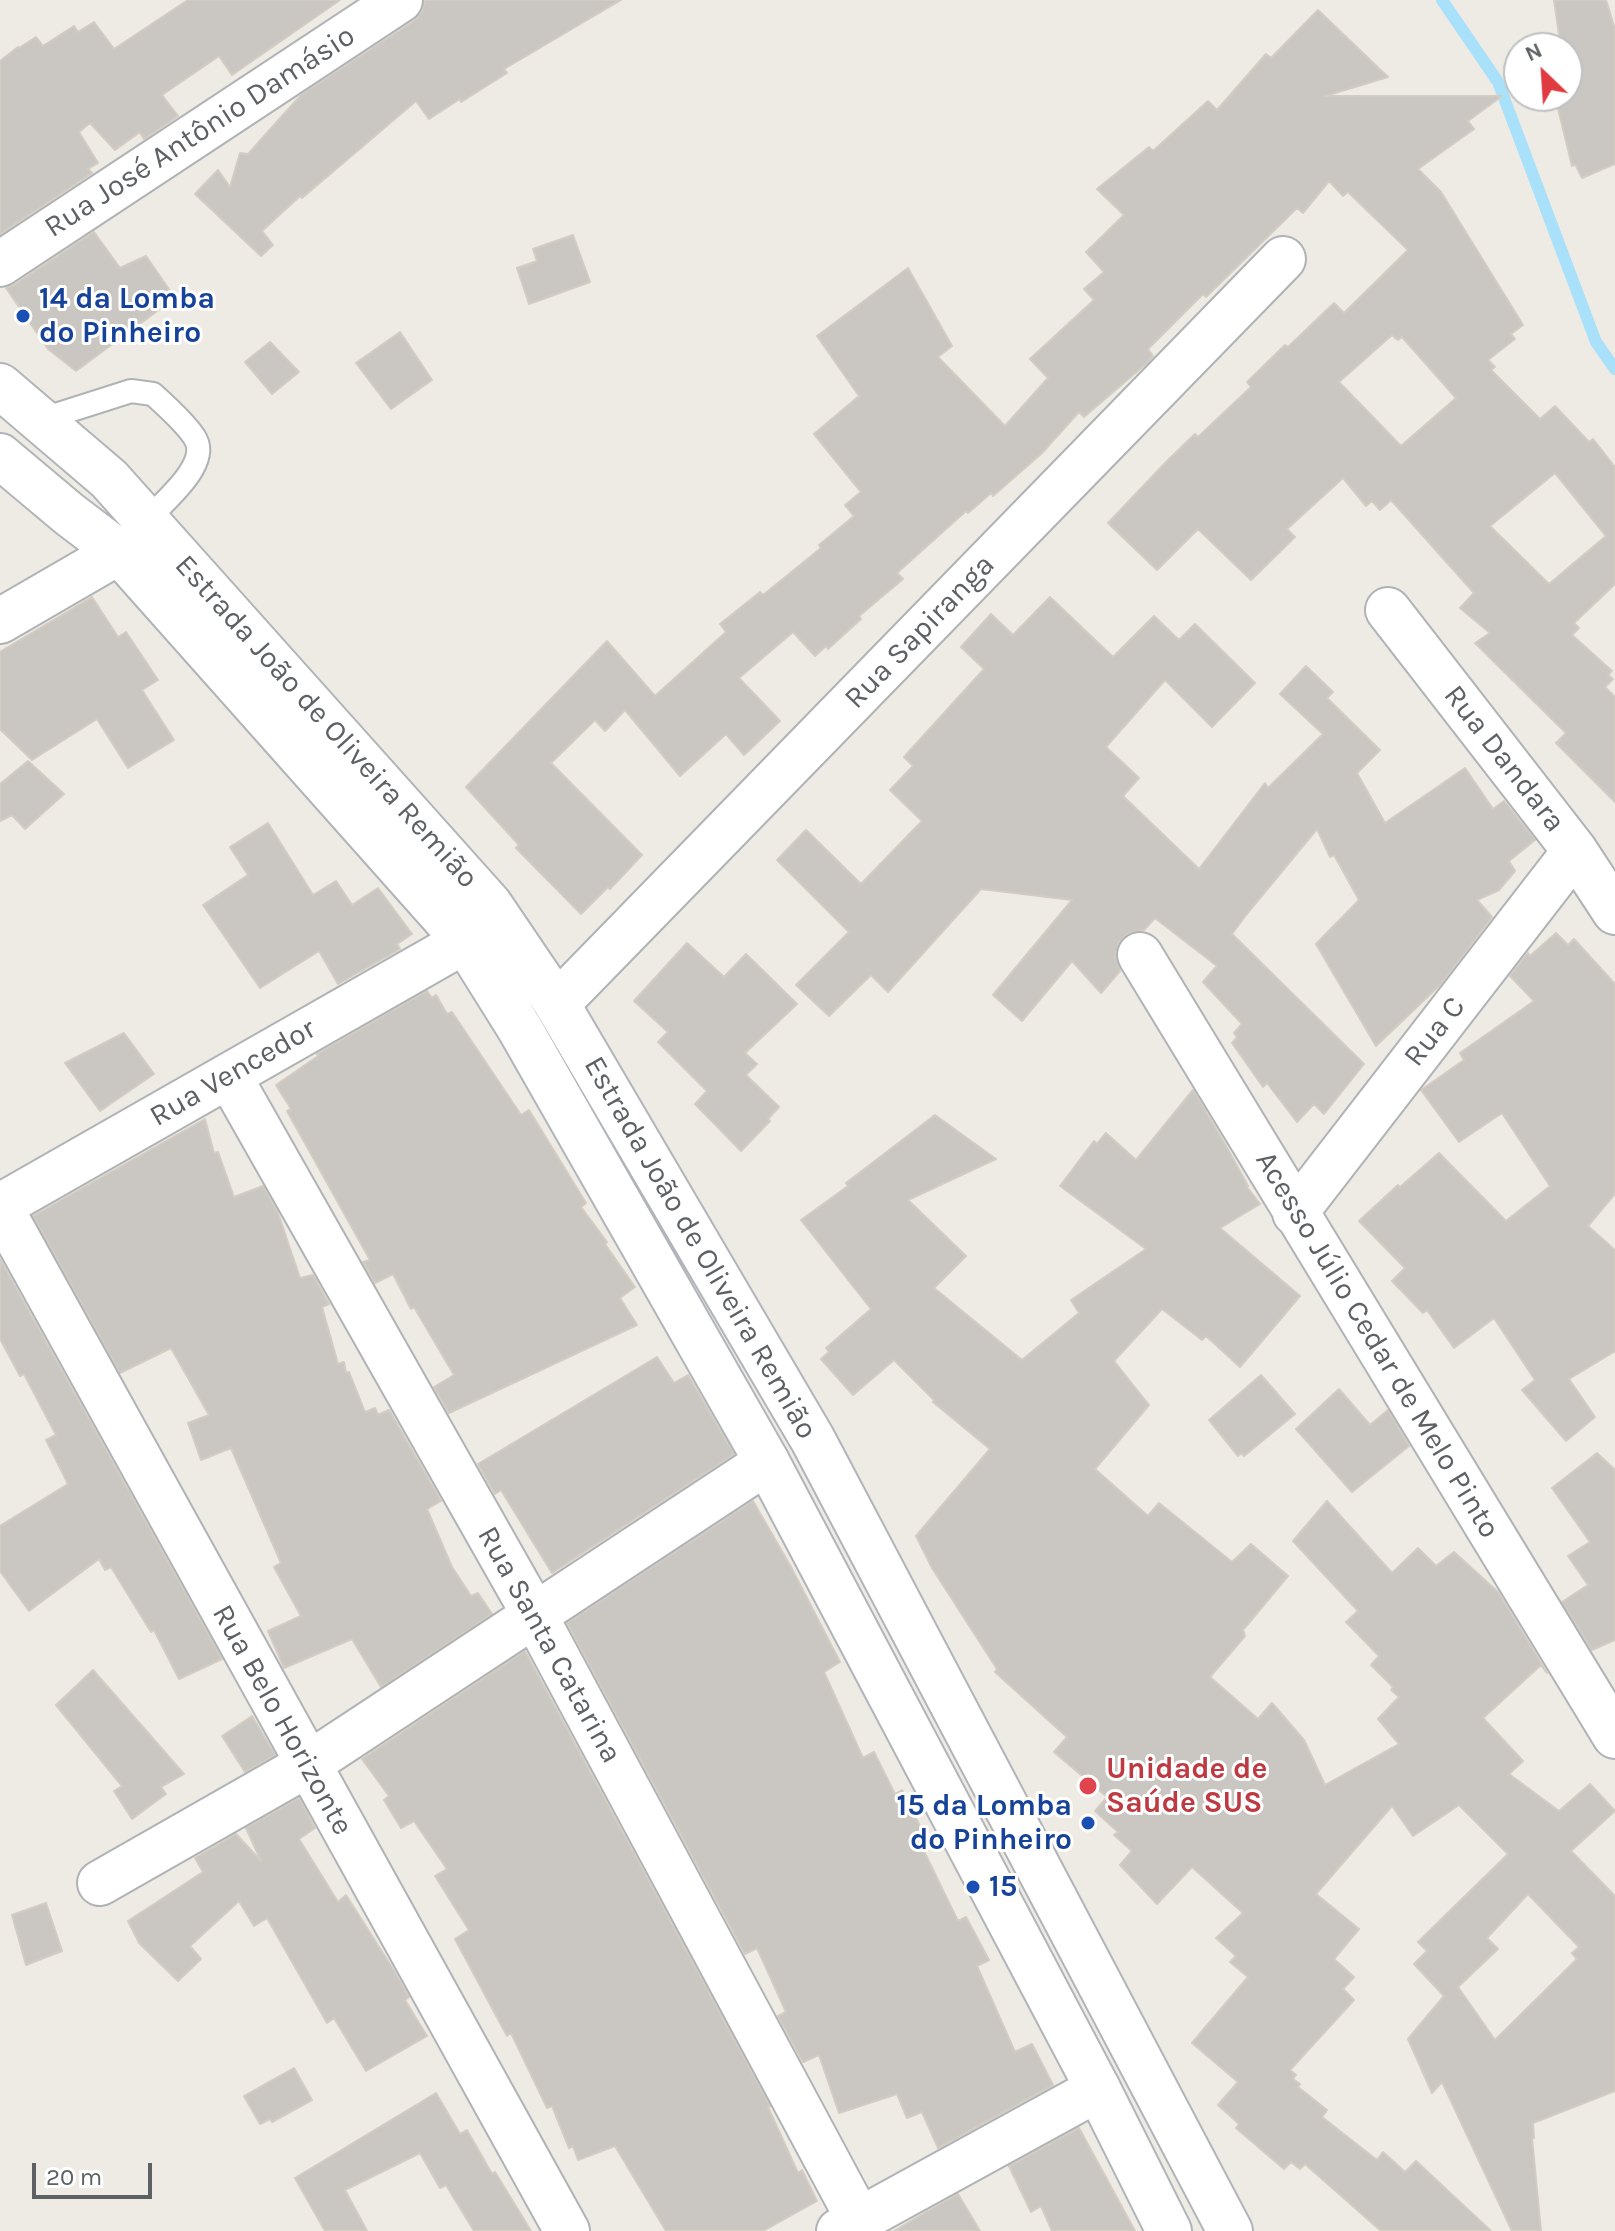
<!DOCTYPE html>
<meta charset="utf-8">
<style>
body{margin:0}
#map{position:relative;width:1615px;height:2231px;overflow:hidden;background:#eeebe5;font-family:Karla,sans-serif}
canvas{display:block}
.north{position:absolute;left:1503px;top:32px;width:80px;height:80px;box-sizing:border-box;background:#fff;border:2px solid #bec0c1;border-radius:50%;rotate:335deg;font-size:22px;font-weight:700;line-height:32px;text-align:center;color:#5d6164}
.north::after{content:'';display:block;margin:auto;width:28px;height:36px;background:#e0393f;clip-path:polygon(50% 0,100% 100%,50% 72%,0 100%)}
.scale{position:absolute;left:32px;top:2163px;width:120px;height:36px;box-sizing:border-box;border:4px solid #5d6164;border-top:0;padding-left:10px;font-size:24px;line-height:28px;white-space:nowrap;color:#5d6164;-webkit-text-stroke:6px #fff;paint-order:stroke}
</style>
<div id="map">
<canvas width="1615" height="2231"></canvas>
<div class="north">N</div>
<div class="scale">20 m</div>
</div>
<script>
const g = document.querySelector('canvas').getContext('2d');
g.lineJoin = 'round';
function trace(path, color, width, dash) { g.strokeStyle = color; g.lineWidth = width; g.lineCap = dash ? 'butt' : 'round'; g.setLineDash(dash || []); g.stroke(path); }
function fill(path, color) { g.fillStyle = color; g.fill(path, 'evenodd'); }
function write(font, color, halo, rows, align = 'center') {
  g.font = font + ' Karla,sans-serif'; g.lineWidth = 6; g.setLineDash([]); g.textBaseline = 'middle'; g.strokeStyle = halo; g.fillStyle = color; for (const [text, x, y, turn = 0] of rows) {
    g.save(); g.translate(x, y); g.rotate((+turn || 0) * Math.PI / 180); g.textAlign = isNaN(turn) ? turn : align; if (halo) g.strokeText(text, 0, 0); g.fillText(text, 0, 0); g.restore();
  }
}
trace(new Path2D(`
 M1442,0L1498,82L1596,342L1615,369`), '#a9e0fa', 12);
const building = new Path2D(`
 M188,0H340L232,75L219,56L162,95L178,116L144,139L140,132L115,150L90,123L79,132L98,163L88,169L92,173L0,234V61L18,47L19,48L36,37L43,46L74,26L78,32L94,22L114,49Z
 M425,0H621L504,69L507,73L461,102L460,99L429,119L416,101L302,198L300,196L262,231L273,245L261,256L195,194L218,170L230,187L240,153L248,154L301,95L414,21L422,12Z
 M1554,0H1606L1615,29V164L1582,178L1575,164L1572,166L1555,96H1567V48H1561Z
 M1318,10L1388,77L1325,96H1502L1468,121L1474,129L1418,169L1441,192L1523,325L1511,334L1515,339L1488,360L1495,367L1491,370L1540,419L1555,406L1589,442L1593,439L1615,467V584L1574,623L1579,628L1572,635L1612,671L1608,675L1613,679L1605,687L1615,697V802L1556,743L1566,733L1475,643L1490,633L1460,608L1474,593L1391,500L1380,510L1372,501L1366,506L1343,478L1287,529L1295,537L1251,580L1198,529L1157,570L1108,523L1166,462L1195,434L1198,437L1251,387L1247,382L1285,345L1288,347L1334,303L1344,313L1408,250L1348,192L1343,196L1329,181L1303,213L1297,208L1206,297L1203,294L1148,349L1153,356L1147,363L1084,417L1079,412L1042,453L993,496L991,493L968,513L966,511L897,573L903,579L859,616L861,619L828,649L826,646L815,656L793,632L739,678L780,721L744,755L726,734L680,776L625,710L605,731L595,720L551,763L642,855L610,889L608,887L581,914L516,848L519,845L466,787L607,641L655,696L726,632L720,624L760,592L763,595L821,548L819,545L854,516L845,505L861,492L814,434L859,396L817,336L908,268L952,346L938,357L1005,426L1048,378L1030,359L1094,300L1084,289L1104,272L1086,252L1124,215L1097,189L1149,147L1153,151L1208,101L1217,110L1266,54L1271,58ZM1392,335L1398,340L1402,337L1456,398L1401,446L1339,382ZM1555,473L1606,536L1549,584L1490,526Z
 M94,232L120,268L146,256L175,298L76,371L48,349L6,288L14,285Z
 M573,235L590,282L529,304L517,268L537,261L533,249Z
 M400,332L432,380L391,409L356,363Z
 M270,342L299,372L272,394L245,362Z
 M92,597L118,637L126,632L158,680L142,690L174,740L128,768L97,719L32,760L0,729V652Z
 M1050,597L1113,657L1154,616L1179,640L1195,624L1255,683L1212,727L1165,680L1106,747L1139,778L1123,796L1199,869L1265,783L1268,788L1323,734L1280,694L1306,666L1333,692L1327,698L1380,750L1357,773L1385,823L1465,768L1493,809L1504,801L1535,840L1509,861L1515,871L1499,890L1477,900L1492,917L1440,985L1376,1046L1316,944L1359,900L1334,855L1330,857L1317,829L1246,915L1232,934L1364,1064L1324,1114L1314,1104L1297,1122L1267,1083L1263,1087L1232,1043L1237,1037L1234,1033L1242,1024L1203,982L1217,966L1155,918L1144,930L1128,933L1119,942L1115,956L1120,971L1101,993L1072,961L1022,1021L993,995L1072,900L981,889L888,992L871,975L829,1016L796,985L849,932L777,860L806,830L861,884L922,821L890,790L913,766L904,757L984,669L961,647L991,614L1013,635Z
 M28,761L64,794L25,829L12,815L0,821V784Z
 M268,823L313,895L336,881L352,905L378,888L412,934L397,944L400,949L338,984L319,951L260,988L203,905L248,875L230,847Z
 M1556,933L1568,945L1574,939L1615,984V1194L1588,1226L1615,1250V1351L1569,1379L1595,1417L1566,1441L1522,1390L1535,1380L1494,1318L1454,1348L1427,1310L1423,1313L1392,1281L1405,1268L1359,1221L1398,1185L1400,1187L1439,1153L1506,1221L1550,1186L1502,1113L1459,1142L1421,1090L1464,1060L1460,1053L1534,1001L1510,976L1528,953L1530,956Z
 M687,943L724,977L746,954L797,1004L745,1053L757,1064L746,1075L779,1107L768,1119L770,1121L741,1151L695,1104L707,1091L658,1042L668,1032L634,1001Z
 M427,991L432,998L436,995L447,1014L452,1012L521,1115L529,1110L586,1203L581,1207L607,1242L605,1244L635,1287L620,1298L637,1325L449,1413L434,1387L454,1375L414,1307L411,1309L393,1274L375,1283L363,1262L370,1260L287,1111L291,1109L276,1085L318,1056L317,1054Z
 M124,1033L154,1074L100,1111L65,1063Z
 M1193,1090L1225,1144L1248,1186L1247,1187L1260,1204L1220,1228L1300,1296L1240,1367L1206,1336L1202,1340L1162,1309L1114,1361L1149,1405L1095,1469L1148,1516L1159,1503L1232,1562L1251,1544L1288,1576L1243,1630L1245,1636L1210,1677L1258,1719L1272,1703L1304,1740L1325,1785L1399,1744L1378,1719L1399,1697L1391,1690L1393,1687L1371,1665L1379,1656L1346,1622L1358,1611L1293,1541L1327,1501L1392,1573L1418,1548L1436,1566L1454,1552L1498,1592L1547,1673L1541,1665L1483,1718L1523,1761L1509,1774L1559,1811L1590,1784L1615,1811L1571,1851L1615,1896V2091L1533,2123L1534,2138H1532L1541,2231H1512L1442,2082L1432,2093L1408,2039L1444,1996L1414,1964L1427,1951L1418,1942L1508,1854L1459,1805L1413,1836L1392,1806L1316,1894L1359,1929L1334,1959L1354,1977L1343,1989L1354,2000L1290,2070L1296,2075L1293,2079L1300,2084L1298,2087L1327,2110L1322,2117L1377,2160L1383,2152L1405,2172L1416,2161L1491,2231H1381L1305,2164L1300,2169L1291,2162L1284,2169L1236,2128L1239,2124L1218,2105L1238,2082L1192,2043L1248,1977L1230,1962L1236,1956L1216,1938L1243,1913L1192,1867L1157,1904L1120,1865L1132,1851L1114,1835L1118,1832L1095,1811L1107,1797L1054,1752L1067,1737L995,1672L997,1669L932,1568L916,1536L990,1449L933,1402L934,1400L894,1360L853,1395L821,1359L829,1352L826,1348L871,1309L801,1220L848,1186L846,1183L935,1115L996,1159L908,1200L966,1256L934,1288L1022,1360L1079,1313L1071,1300L1146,1249L1060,1186L1094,1141L1097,1144L1106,1133L1136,1160ZM1528,1894L1579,1947L1572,1953L1577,1959L1495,2040L1458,1987L1498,1949L1487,1938Z
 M205,1119L214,1153L218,1152L234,1197L263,1186L278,1213L300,1278L313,1275L329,1304L322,1307L338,1364L344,1362L346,1373L349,1372L365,1412L375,1408L378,1415L389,1410L441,1501L427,1509L452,1567L471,1596L478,1593L492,1614L381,1687L352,1639L284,1668L268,1631L301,1616L274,1567L281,1563L231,1448L201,1460L188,1423L209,1415L171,1348L120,1373L33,1216Z
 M0,1259L222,1659L179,1679L154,1630L151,1632L111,1567L105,1570L99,1559L29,1611L0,1571V1526L68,1484L46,1440L56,1435L24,1374L20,1376L0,1339Z
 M657,1357L674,1383L688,1375L734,1454L552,1573L501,1490L495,1494L478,1464Z
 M1261,1375L1295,1414L1244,1456L1241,1453L1238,1456L1209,1420Z
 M1339,1389L1370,1425L1388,1410L1409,1446L1352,1492L1296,1429Z
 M1597,1453L1615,1470V1640L1592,1650L1562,1602L1588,1585L1568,1556L1590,1542L1552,1488Z
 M753,1501L791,1567L840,1662L824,1672L863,1758L874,1752L895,1794L902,1790L924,1834L917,1837L958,1921L966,1917L989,1960L977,1966L1015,2052L1032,2044L1053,2085L938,2148L922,2112L907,2118L897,2094L839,2113L819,2055L803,2062L778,2016L786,2012L757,1948L745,1954L567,1623Z
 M525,1651L770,2106L768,2107L798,2173L802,2170L817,2201L763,2231H666L615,2146L578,2160L573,2146L569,2148L552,2106L547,2108L511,2033L507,2036L455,1939L469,1930L435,1876L447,1869L414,1821L401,1828L384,1800L389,1796L362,1759Z
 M93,1670L184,1774L161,1787L166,1794L132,1819L114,1791L122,1786L56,1705Z
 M252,1716L275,1755L245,1772L222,1736Z
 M299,1798L315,1828L299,1839L338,1902L346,1895L393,1969L409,1997L405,2000L427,2036L366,2071L334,2018L327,2023L267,1918L254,1926L239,1901L190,1946L201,1959L178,1981L139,1943L128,1921L203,1872L195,1858L236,1834L261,1861L246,1828Z
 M46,1903L62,1951L26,1965L12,1915Z
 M294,2068L312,2100L272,2122L270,2119L260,2124L244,2096Z
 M436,2093L460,2134L467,2130L492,2174L495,2172L531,2231H474L446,2185L440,2188L420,2153L345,2190L367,2231H325L295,2178Z
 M1079,2128L1103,2172L1135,2231H1052L1041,2206L1031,2212L1009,2166Z
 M958,2194L980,2231H894L926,2212Z`);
fill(building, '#cac6c1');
trace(building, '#d3ccc3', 2);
const service = new Path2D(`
 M40,420L131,391L153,394C163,403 190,428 196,440C209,466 162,503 146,521`);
const minor = new Path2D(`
 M0,264L400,0
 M1388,610L1575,851L1615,912
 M0,621L119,552
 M1140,955L1615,1736
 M557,1004L1283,259
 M229,1076L534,1614L859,2220
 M0,1206L465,941
 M0,1207L567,2231
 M1295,1213L1575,851
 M100,1883L307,1765L767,1462
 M839,2231L1098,2089`);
const secondary = new Path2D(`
 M0,386L109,479L490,905L557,1004L813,1440L1230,2231
 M0,456L69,514L119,552L465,941L520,1029L767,1462L1098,2089L1169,2231`);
trace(service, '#b0b3b6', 26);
trace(minor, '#b0b3b6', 48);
trace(secondary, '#b1b5b9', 48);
trace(service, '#fff', 22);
trace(minor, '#fff', 44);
trace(secondary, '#fff', 44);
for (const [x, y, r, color] of [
 [23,316,8,"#1a4fb4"],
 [1088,1786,10,"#e0444e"],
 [1088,1823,8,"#1a4fb4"],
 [973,1887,8,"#1a4fb4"]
]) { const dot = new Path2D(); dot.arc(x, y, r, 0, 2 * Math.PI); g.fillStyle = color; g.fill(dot); trace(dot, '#fff', 3); }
write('30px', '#5d6164', '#fff', [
 ["Rua José Antônio Damásio",200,132,-33],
 ["Rua Sapiranga",920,632,-46],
 ["Estrada João de Oliveira Remião",326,722,48],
 ["Rua Dandara",1504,759,52],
 ["Rua C",1435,1032,-52],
 ["Rua Vencedor",233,1073,-30],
 ["Estrada João de Oliveira Remião",700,1248,60],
 ["Acesso Júlio Cedar de Melo Pinto",1377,1345,59],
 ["Rua Santa Catarina",549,1645,61],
 ["Rua Belo Horizonte",282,1720,61]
]);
write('bold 30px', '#164399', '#fff', [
 ["14 da Lomba",39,299],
 ["do Pinheiro",39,333],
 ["15 da Lomba",1072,1806,"right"],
 ["do Pinheiro",1072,1840,"right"],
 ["15",989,1887]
], 'left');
write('bold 30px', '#be3a42', '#fff', [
 ["Unidade de",1106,1769],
 ["Saúde SUS",1106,1803]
], 'left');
</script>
